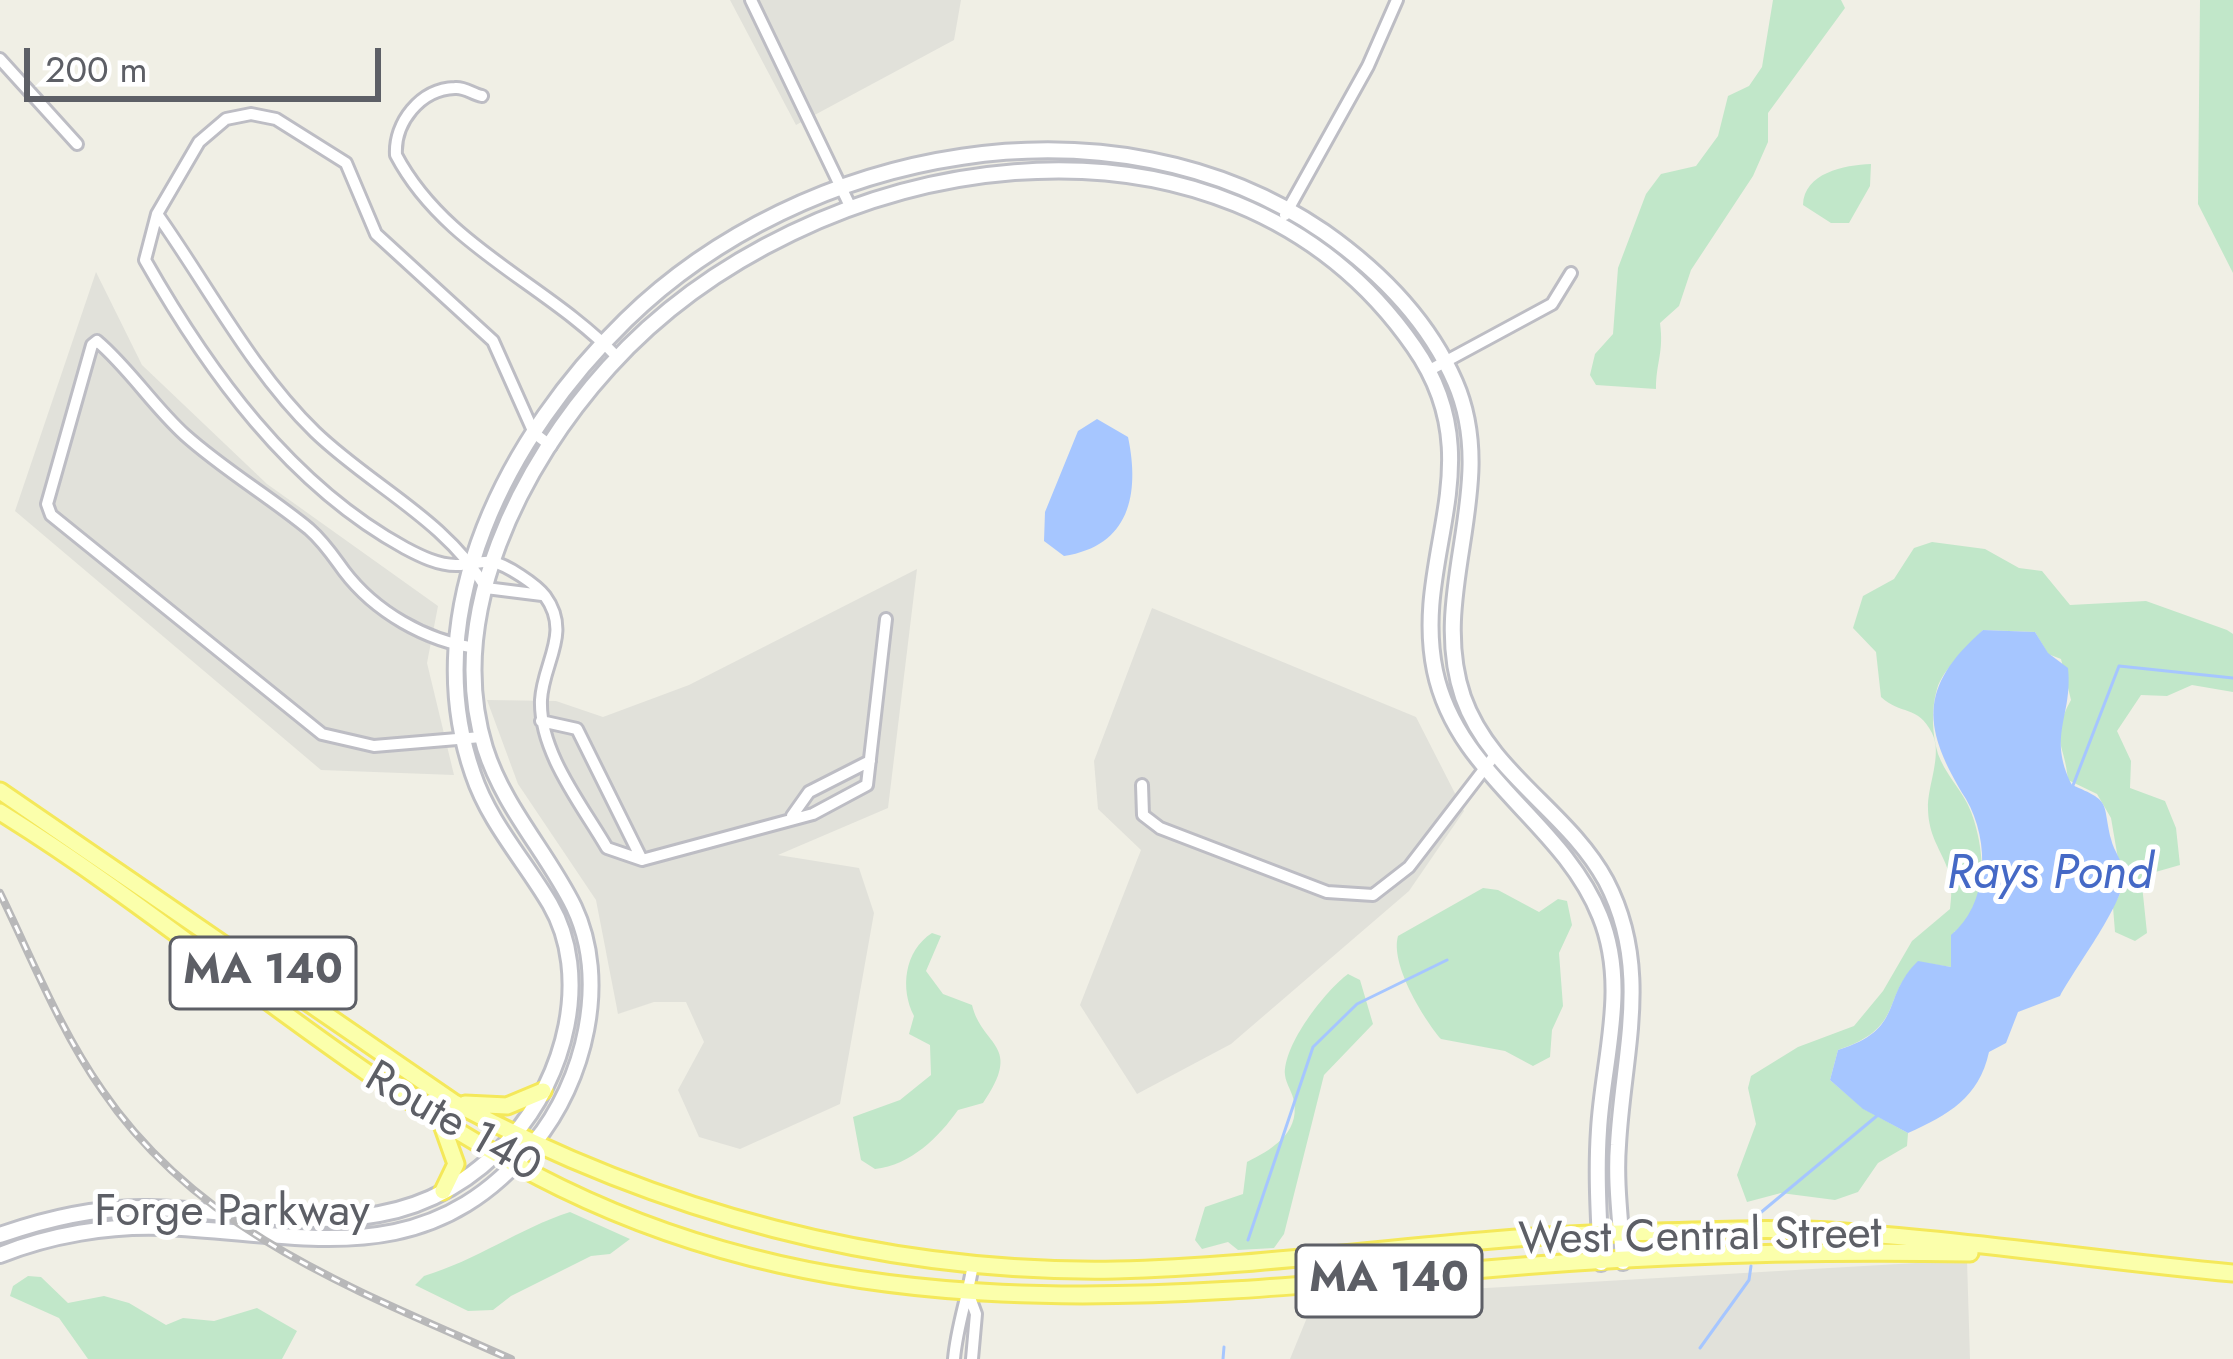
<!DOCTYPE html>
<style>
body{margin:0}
#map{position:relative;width:2233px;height:1359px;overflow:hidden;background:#f0efe5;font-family:Jost,sans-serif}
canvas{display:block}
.scale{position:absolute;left:24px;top:48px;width:357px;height:54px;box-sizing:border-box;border:6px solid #5d5f66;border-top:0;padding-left:15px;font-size:36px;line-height:42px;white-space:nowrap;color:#5d5f66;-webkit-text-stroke:9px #fff;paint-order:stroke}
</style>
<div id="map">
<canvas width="2233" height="1359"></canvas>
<div class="scale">200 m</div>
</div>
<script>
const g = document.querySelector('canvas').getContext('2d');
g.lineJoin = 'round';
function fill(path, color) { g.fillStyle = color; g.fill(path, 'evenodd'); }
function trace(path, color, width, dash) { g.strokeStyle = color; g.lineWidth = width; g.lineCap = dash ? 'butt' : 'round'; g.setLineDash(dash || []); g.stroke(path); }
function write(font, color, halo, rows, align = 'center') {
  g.font = font + ' Jost,sans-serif'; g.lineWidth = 10; g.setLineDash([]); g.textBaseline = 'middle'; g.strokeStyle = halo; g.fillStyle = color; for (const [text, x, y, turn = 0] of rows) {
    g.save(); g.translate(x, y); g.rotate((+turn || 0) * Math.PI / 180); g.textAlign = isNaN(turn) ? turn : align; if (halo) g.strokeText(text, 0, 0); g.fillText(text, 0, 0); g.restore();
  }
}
fill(new Path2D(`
 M730,0H961L954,40L796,125Z
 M96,272L142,365L267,484L438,606L427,663L454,775L321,770L15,511Z
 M917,569L888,808L778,855L859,868L874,913L840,1104L740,1149L699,1137L678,1090L704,1042L686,1002H654L618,1014L596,900L518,784L487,700L556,701L603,717L689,685Z
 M1152,608L1416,717L1464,811L1409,891L1231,1044L1137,1094L1080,1005L1141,850L1098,809L1094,761Z
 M1967,1260L1970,1359H1290L1315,1298Z`), '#e1e1da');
fill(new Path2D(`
 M1773,0H1841L1845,8L1768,113V142L1753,176L1691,270L1679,306L1660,323C1664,353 1656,362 1656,389L1596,385L1590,375L1595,354L1613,334L1618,268L1646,194L1661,174L1696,166L1718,136L1728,96L1749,86L1762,67Z
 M2200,0H2233V273L2198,204Z
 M1871,164L1870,186L1849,223H1831L1803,205C1804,173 1844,165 1871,164Z
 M1932,542L1985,549L2019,568L2042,571L2070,605L2146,601L2227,630L2233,634V692L2192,685L2167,696L2141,695L2117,731L2131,761L2130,788L2165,801L2176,828L2180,865L2152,873L2142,885L2147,933L2135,941L2115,932L2113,907L2123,888L2111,818L2097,794L2068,780C2065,743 2049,740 2071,700L2061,659L2048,654L2035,632L1983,630C1969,647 1943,668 1937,689C1931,709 1932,734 1938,754C1945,773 1958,786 1967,803C1984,836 1994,913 1954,932L1951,967L1918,962C1880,999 1906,1027 1838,1050L1830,1080L1864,1109L1908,1133L1907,1146L1878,1163L1858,1192L1835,1200L1781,1193L1747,1202L1737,1175L1756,1124L1748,1088L1751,1076L1798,1047L1854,1026L1883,991L1912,941L1950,909C1958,859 1929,852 1928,809C1927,786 1943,755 1932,733C1918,705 1900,715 1881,697L1876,652L1853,628L1863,596L1894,579L1914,548Z
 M1483,888L1498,890L1539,912L1558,899L1567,901L1572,925L1559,953L1563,1006L1552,1030L1550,1057L1533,1066L1505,1051L1441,1039C1423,1018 1390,964 1398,936Z
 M932,933L941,936L926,971L943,994L972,1005C982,1047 1024,1044 983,1103L958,1110C939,1137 911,1165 875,1169L861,1160L853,1117L900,1100L931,1075L930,1045L909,1034L914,1016C900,989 904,951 932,933Z
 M1348,974L1360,980L1373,1024L1324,1075L1284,1234L1274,1248L1238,1250L1228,1242L1202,1249L1195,1240L1205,1207L1243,1194L1247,1162C1269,1151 1300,1134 1294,1102C1293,1093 1286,1084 1285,1075C1283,1045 1325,991 1348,974Z
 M570,1212L630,1239L610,1254L591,1256L511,1296L493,1310L468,1311L415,1285L424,1276C477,1260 518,1229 570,1212Z
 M28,1276L41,1277L68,1303L104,1296L129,1303L166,1325L183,1318L214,1321L257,1308L297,1331L282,1359H88L59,1318L10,1296L13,1286Z`), '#c1e7c9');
fill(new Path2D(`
 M1097,419L1128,437C1140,494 1130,546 1064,556L1044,541L1045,512L1078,431Z
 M1983,630L2035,632L2048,653L2068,668C2073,717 2047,735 2072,785C2112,802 2102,801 2111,839C2114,852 2123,861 2124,874C2126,901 2076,966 2060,996L2018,1012L2006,1043L1989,1052C1979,1098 1948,1115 1908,1133L1863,1109L1830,1080L1838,1050C1906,1029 1880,998 1918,961L1951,967V935C1988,905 1991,842 1966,799C1923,729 1917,688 1983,630Z`), '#a6c6ff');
trace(new Path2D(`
 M2072,788L2119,666L2233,678
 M1759,1214L1878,1115
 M1248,1240L1313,1047L1357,1004L1447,960
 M1700,1348L1749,1280L1751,1266
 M1223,1359L1224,1347`), '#a6c6ff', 3);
const street = new Path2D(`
 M751,0L850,206
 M0,59L77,144
 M482,96C472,94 465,87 455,88C420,89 394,123 396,155C445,248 548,284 618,358
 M157,214C208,286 252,371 315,432C371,486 446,520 486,588L542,595
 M1285,215L1368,66L1397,0
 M1428,371L1552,304L1571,273
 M551,446L534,433L493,341L376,234L346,163L276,119L251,114L226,119L199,142L157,214L145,260C208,371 290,485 405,548C420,556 438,565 456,565C467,566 481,560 492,562C506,564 537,585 545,596C572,633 543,662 541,700C539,752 582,805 607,848L642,860L813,814L867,785L886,619
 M476,648C426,641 375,612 344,571C333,556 324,542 309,529C269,496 224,470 185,435C153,406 129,368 97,341L92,345L47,504L51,515L322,734L374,746L481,737
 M541,721L577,729L642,860
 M1142,785L1143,815L1160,828L1327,892L1373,895L1409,867L1495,755
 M792,816L809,792L870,761
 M969,1295L976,1314L972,1359
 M954,1359C957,1325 968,1297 973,1264`);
const secondary = new Path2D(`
 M0,1235C48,1218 97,1207 148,1208C284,1211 405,1256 511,1138C565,1078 592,976 550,904C524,860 489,822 473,774C416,609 509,434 626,320C803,147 1113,87 1324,232C1378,270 1428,320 1455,382C1501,487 1427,592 1463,697C1490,774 1568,811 1606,881C1652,969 1623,1052 1618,1145C1615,1184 1621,1223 1623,1262
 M0,1255C50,1235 109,1225 163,1227C306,1233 426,1275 534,1143C585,1081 609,981 574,907C547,852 504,808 485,748C444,615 521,464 609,367C807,148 1224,73 1414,347C1495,463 1411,556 1435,671C1457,776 1562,821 1600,916C1629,987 1603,1058 1599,1130C1596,1174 1599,1219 1601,1263`);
const primary = new Path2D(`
 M0,791L453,1102C657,1212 884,1274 1116,1270C1286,1266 1455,1236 1625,1233C1698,1231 1771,1227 1844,1232C1974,1241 2103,1261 2233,1273
 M0,812C192,931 356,1088 561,1188C854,1331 1162,1299 1474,1270C1638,1255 1805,1250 1970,1253
 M465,1104L507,1106L543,1091
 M441,1122L456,1164L443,1191`);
trace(street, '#bdbdc4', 16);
trace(secondary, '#bebfc6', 20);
trace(primary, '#f4e85a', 21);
trace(street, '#fff', 10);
trace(secondary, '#fff', 14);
trace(primary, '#fbffab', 15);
const rail = new Path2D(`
 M0,893C32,959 60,1030 102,1090C200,1234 358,1291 511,1359`);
trace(rail, '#b8b8b9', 8);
trace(rail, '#fff', 3, [9]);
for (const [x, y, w] of [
 [263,973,186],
 [1389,1281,186]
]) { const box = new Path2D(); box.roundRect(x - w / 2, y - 36, w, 72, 9); g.fillStyle = '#fff'; g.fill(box); trace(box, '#5d5f66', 3); }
write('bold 42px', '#5d5f66', null, [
 ["MA 140",263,973],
 ["MA 140",1389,1281]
]);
write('45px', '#5d5f66', '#fff', [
 ["Route 140",452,1124,30],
 ["Forge Parkway",232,1214],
 ["West Central Street",1700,1239,-1]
]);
write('italic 48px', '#4569c6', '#fff', [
 ["Rays Pond",2050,876]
]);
</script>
